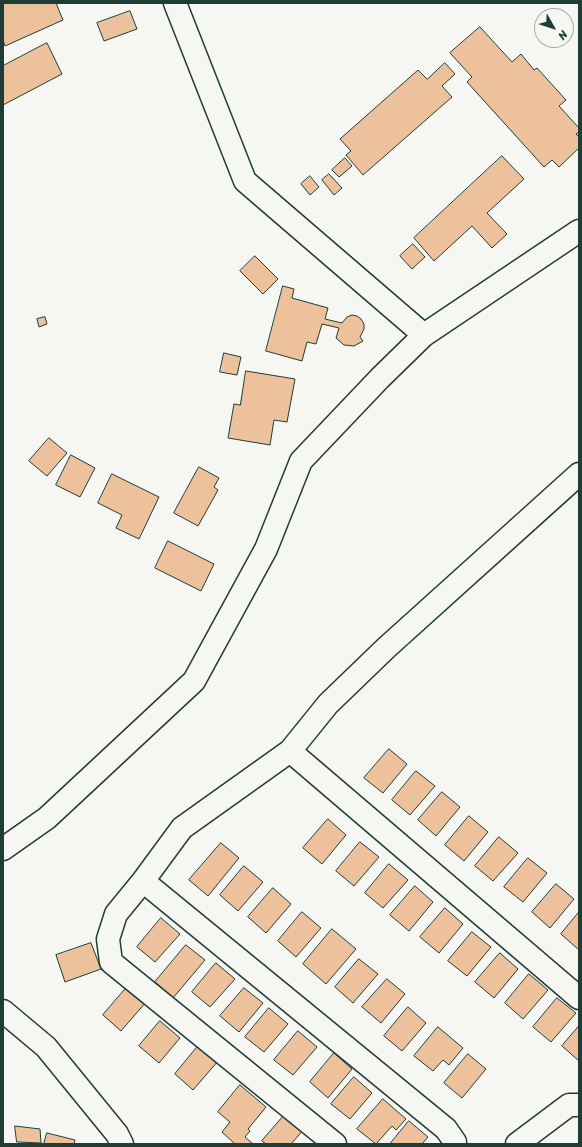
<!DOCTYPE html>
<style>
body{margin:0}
#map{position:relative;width:582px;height:1147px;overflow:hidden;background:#f6f6f2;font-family:Sriracha,sans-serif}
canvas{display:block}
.frame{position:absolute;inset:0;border:4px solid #1f3d34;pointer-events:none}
.north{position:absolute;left:534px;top:8px;width:40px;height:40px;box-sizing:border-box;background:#f6f6f2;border:1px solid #a0aca6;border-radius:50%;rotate:129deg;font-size:11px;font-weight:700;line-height:16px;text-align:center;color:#1f3d34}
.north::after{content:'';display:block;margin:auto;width:14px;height:18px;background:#1f3d34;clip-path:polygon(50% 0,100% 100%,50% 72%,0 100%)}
</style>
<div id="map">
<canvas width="582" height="1147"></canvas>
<div class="frame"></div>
<div class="north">N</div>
</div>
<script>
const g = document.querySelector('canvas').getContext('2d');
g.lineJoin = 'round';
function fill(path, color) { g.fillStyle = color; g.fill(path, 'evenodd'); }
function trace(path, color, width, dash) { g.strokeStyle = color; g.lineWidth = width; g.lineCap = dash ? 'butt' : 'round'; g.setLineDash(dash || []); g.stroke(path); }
const building = new Path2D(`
 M3,3H56L63,20L5,46L3,40Z
 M130,11L137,29L104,41L97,23Z
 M480,27L512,62L521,54L534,70L537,68L566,100L559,106L579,128V132L576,134L579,137V148L559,167L552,160L544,167L467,82L472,77L450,53Z
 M47,43L62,74L3,105V66Z
 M445,63L455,74L442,86L452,97L363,175L346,155L351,151L340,139L418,70L427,79Z
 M502,156L524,179L487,213L507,234L492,248L472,226L434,261L414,238Z
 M345,158L352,166L339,177L332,170Z
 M329,174L342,188L334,195L322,180Z
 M310,176L319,187L310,195L301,184Z
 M413,244L425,257L412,269L400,256Z
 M255,256L278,279L263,294L240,271Z
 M283,286L294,289L292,298L328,308L325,319L342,323L347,317L352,315L357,316L361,319L364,324V329L360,337L363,341L354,346L344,345L336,338L339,328L322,324L316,344L307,342L302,361L266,351Z
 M45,317L47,324L39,327L37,319Z
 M224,353L241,357L237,375L220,372Z
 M246,371L295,379L287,422L274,420L270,445L228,438L234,404L240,405Z
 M49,438L67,453L47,476L29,461Z
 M71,455L95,468L80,497L56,485Z
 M199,467L219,478L214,487L218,490L198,526L174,513Z
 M112,474L159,497L139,539L116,528L122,515L98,503Z
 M168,541L214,564L201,591L155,568Z
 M389,749L407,764L383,793L364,778Z
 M416,771L435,786L410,815L392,800Z
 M442,792L460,807L436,836L418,820Z
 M469,816L488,832L464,861L445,845Z
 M328,819L346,835L322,864L303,848Z
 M499,837L518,853L493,881L475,866Z
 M360,842L379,857L354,886L336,871Z
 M221,843L239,858L208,896L189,880Z
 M528,858L547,873L523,902L504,887Z
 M389,864L408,880L383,908L365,893Z
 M244,866L263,882L238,911L220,895Z
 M556,884L574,899L550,928L532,912Z
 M415,886L433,902L409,931L390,915Z
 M273,888L291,904L266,933L248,917Z
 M445,908L463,924L439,953L420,937Z
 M302,912L321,928L296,957L278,941Z
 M579,912V950L561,934Z
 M161,918L180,934L155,962L137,947Z
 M332,929L356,949L326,984L303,964Z
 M472,932L491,947L467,976L448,961Z
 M91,943L101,969L65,982L56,955Z
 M186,945L205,960L173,998L155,982Z
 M500,953L518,969L494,998L475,982Z
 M359,959L378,974L353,1003L335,987Z
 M216,963L235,979L210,1007L192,992Z
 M529,974L548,990L523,1019L505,1003Z
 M387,979L405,994L381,1023L362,1007Z
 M127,987L146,1002L121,1031L103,1015Z
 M244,988L263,1003L239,1032L220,1016Z
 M557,998L576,1013L551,1042L533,1027Z
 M408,1007L426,1023L402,1051L384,1036Z
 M269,1008L288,1024L264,1052L245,1037Z
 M160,1021L180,1038L159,1063L139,1046Z
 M579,1026V1061L562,1046Z
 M438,1027L463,1048L449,1065L443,1060L433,1071L414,1056Z
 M298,1031L317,1047L293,1075L274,1060Z
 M199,1045L218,1061L193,1090L175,1074Z
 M334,1053L352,1069L328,1098L310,1082Z
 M468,1054L486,1069L462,1098L444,1083Z
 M354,1077L372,1093L350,1119L331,1104Z
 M240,1085L266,1107L248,1129L250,1131L245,1137L253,1144H235L222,1132L230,1122L218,1112Z
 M383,1099L406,1119L396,1130L392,1126L376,1144L357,1129Z
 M287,1112L305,1128L291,1144H266L262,1141Z
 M409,1121L428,1137L422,1144H390Z
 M15,1126L40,1129L41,1143L17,1142Z
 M47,1133L75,1140L74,1144H44Z`);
fill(building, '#ecc19b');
trace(building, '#1f3d34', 1);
const minor = new Path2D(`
 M175,3L245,181L424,335
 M290,751L579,998
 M3,849L47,818L194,681L266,549L301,461L380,378L424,335L579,231
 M143,881L446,1129L455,1142L453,1144
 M3,1011L46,1047L117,1134L122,1144
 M335,1144L111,962L108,939L116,914L143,881L182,828L290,751L328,704L386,648L579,474
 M517,1144L569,1105H579`);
trace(minor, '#1f3d34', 25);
trace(minor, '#f6f6f2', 22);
</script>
